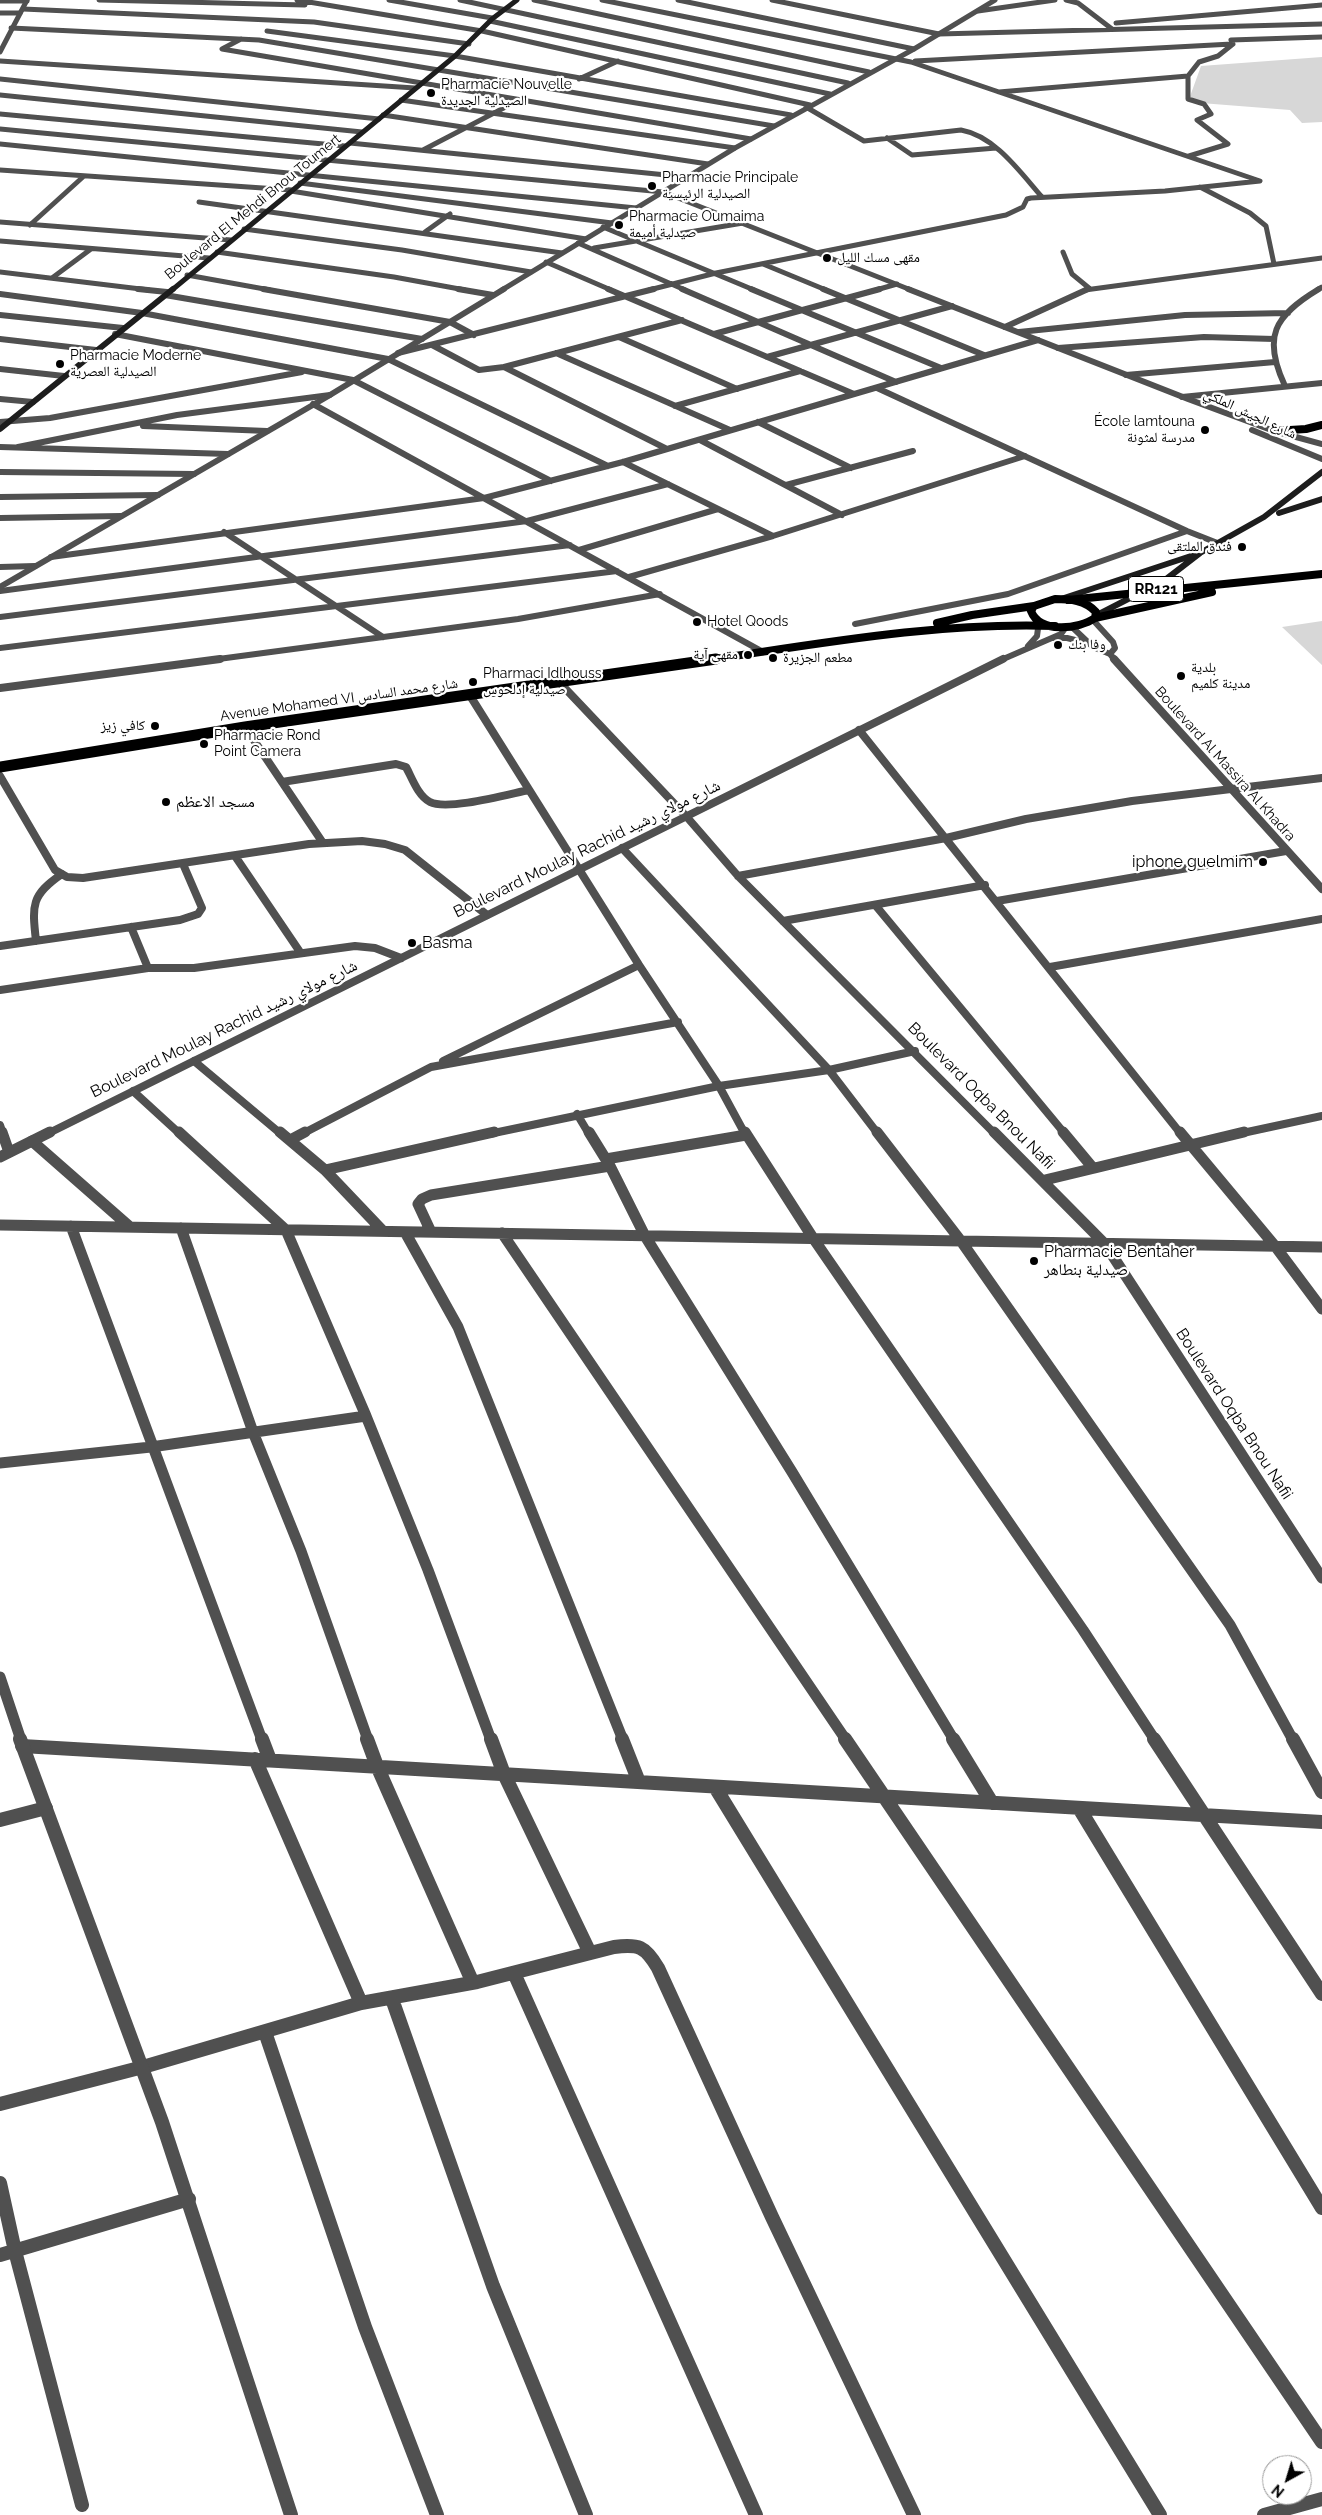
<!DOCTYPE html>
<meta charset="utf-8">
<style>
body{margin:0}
#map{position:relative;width:1322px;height:2515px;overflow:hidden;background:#fff;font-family:Raleway,sans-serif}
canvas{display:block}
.north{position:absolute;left:1262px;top:2455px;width:50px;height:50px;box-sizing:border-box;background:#fff;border:1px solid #999;border-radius:50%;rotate:219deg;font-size:14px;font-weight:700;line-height:20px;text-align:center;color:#000}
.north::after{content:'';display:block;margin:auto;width:18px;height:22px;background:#000;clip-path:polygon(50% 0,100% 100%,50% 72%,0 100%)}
</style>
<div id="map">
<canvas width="1322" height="2515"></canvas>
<div class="north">N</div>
</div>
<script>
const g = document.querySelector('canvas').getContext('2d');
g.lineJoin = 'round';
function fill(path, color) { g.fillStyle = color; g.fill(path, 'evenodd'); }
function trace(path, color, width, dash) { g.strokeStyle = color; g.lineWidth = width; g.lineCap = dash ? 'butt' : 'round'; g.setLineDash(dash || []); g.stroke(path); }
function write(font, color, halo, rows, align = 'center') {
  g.font = font + ' Raleway,"Noto Naskh Arabic",sans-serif'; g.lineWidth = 4.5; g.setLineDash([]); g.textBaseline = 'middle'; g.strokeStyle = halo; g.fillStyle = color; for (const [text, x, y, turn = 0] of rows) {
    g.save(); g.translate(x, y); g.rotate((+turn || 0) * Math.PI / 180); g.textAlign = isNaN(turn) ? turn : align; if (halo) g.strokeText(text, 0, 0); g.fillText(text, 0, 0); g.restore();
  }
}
fill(new Path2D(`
 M1322,57V122L1302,123L1290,110L1188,102L1201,66Z
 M1322,621V665L1282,627Z`), '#d7d7d7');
trace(new Path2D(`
 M99,0L305,5
 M297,0L482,31L810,105
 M389,0L492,18
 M460,0L848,83
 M534,0L869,72
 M602,0L911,62L1260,181L1165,191L1031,198L1027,199L1023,207L1006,215L716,273L649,290
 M678,0L914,49
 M772,0L939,34L1322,24
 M1066,0L1078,3L1112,29
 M0,1H27
 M23,9L314,22L469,44
 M978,11L1055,0
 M0,13H20
 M490,21L830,94
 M1116,23L1322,5
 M11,28L259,40L774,126
 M267,31L455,56L791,115
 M241,39L222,49L751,139
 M0,61L415,88
 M915,61L1232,44
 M1188,76V99L1204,104L1211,114L1197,120L1228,144L1189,156
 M0,79L379,119
 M579,79L618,61
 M999,92L1188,76L1199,62L1218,56L1233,44L1231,40L1322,37
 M0,95L362,132
 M401,100L735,148
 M806,107L864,141L961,130C995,136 1020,172 1042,197
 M0,114L345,146
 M383,115L708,164
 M0,129L663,192
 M887,138L912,155L996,148
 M350,143L686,177
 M0,144L636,208
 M423,150L519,100
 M0,170L292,190
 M300,183L612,223
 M1200,187L1250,213L1266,226L1274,264
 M291,191L586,239
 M199,202L562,253
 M0,222L231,240
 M30,225L84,176
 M603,227L754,290
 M244,229L402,250L531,272
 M425,232L450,214
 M0,241L209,258
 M578,243L685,290
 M594,248L743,223
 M217,252L394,277L465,290
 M1063,252L1072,274L1089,288
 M546,262L611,290
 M763,264L826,290
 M0,272L149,290
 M187,275L270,290
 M52,278L91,249
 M876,290L897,284
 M1085,290L1322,258
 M1317,290L1322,287`), '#505050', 5);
trace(new Path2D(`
 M138,289L167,292
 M263,289L450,322L474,335
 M458,289L493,295
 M608,289L854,394
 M682,289L896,382
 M751,289L941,368
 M823,289L984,355
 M0,294L142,313L388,359L608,466
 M165,295L422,339
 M0,315L123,328
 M1005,327L1088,289
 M1019,332L1185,315L1288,313
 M115,334L353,380L551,481
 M714,334L880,289
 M619,337L737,389
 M0,339L96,350
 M432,345L479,370L504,367
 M1058,348L1204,337L1274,339
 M398,353L654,289
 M556,353L730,430
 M767,357L952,306
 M0,369L64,376
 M1126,375L1275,362
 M1285,386C1262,337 1274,316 1319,289
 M877,388L1187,531L1220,544
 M1182,397L1322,383
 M0,399L33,402
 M313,404L763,652
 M675,406L800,371
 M0,422L50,418L302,372
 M758,422L851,468
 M143,426L267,431
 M700,440L842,515
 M0,447L228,454
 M18,447L177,415L330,395
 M667,449L504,367L682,320
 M623,462L773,536
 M0,472L194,474
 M786,485L913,451
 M0,497L158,495
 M0,518L121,516
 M224,532L383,637
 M579,550L718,509
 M51,557L484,498L623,462L1038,340
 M0,567L35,566
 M629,577L773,536L1025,456
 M0,591L527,521L668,484
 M0,617L570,545
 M855,624L1008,594L1187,531
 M0,648L617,571
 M211,660L518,619L660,594`), '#505050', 6);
trace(new Path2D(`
 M560,683L686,816L738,876L995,1134
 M0,688L220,659
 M469,694L639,965L719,1086L745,1134
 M245,727L323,843
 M859,730L1181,1134
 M0,776L55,870L67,877L83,878L309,844L362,841L385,844L405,850L487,915
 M282,782L396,764L406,767C412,778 418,796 430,802C447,811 509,794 529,790
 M622,848L829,1070L878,1134
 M235,856L300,952
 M738,876L946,838L1026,819L1132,801L1322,778
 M997,901L1286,851
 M876,906L1065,1134
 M783,921L985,885
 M131,927L148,968
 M36,941C32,905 31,895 62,874
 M0,946L180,920L198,914L202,908L183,864
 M1050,967L1322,919
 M0,990L148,968H194L355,946L375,948L401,958
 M194,1061L281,1134
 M443,1061L639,965
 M133,1091L180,1134
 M577,1114L589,1134
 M0,1125L3,1134
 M302,1134L431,1067L678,1022
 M489,1134L719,1086L829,1070L915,1051
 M1238,1134L1322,1116`), '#505050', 8);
trace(new Path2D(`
 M2,1132L9,1152
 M179,1132L286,1230L366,1416L428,1570L491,1740
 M280,1132L325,1170L383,1231
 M589,1132L610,1166L645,1236L792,1472L954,1740
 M745,1132L813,1238L1083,1630L1155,1740
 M877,1132L961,1241L1230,1625L1293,1740
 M994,1132L1105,1244L1322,1578
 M1063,1132L1093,1168
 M1180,1132L1275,1246L1322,1309
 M290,1140L305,1132
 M32,1141L130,1227
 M606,1159L746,1135
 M325,1170L494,1132
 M1045,1180L1244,1132
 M0,1225L1322,1247
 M71,1226L262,1740
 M181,1228L253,1432L301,1551L368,1740
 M405,1232L458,1327L623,1740
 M431,1232L418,1204L422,1199L431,1195L610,1166
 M502,1233L846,1740
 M0,1463L151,1447L366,1416`), '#505050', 11);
trace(new Path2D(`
 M262,1739L270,1760
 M367,1739L377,1766L472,1981
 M491,1739L504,1774L590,1953
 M622,1739L639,1782
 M845,1739L1322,2442
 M953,1739L992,1803
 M1154,1739L1322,1994
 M1293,1739L1322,1792
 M22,1746L1322,1822
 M255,1759L361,2003
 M715,1787L1160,2515
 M1079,1808L1322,2208
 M0,1820L46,1808
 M514,1973L756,2515
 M392,1999L493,2286L586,2515
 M265,2032L365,2327L437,2515
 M0,2104L143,2067L361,2003L477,1982L614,1947C639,1944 645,1946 658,1968L772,2217L914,2515
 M0,2183L15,2251L82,2505
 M0,2255L189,2199`), '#505050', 14);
trace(new Path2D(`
 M0,52L27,0
 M663,192L911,290
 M502,290L735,148L914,49L995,0`), '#505050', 5);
trace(new Path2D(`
 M908,289L1188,399L1274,431L1322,444
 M1252,430L1322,459
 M0,587L330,395L504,289
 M1093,620L1113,642L1115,648L1110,654
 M1072,627L1093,647L1110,654L1115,660
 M1052,638H1067L1087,643
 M1028,646L1037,636L1039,621
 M1001,660L1061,634L1066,627`), '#505050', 6);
trace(new Path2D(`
 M1114,659L1322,889
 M47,1134L1003,659`), '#505050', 8);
trace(new Path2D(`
 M0,1157L50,1132
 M0,1677L21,1740`), '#505050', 11);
trace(new Path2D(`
 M20,1739L162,2122L291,2515
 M1264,2515L1322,2499`), '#505050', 14);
trace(new Path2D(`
 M172,290L455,56L492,19L517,0`), '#1d1d1d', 5);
trace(new Path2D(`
 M0,429L173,289
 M1279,513L1322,499
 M1061,599L1200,553L1264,517L1322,472
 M1097,615L1165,580L1200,553`), '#1d1d1d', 6);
trace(new Path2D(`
 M1274,431L1306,429L1322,425
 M1055,599C1070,599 1085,600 1096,612L1095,618C1079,629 1040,634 1031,611L1034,606Z
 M1068,600L1322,574
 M1095,618L1212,592
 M937,623L972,615L1034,606
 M708,660C823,643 938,622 1055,626`), '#000', 8);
trace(new Path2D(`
 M0,767L245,727L716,659`), '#000', 11);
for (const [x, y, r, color] of [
 [431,93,5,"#000"],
 [652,186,5,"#000"],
 [619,225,5,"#000"],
 [827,258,5,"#000"],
 [60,364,5,"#000"],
 [1205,430,5,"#000"],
 [1242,547,5,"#000"],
 [697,622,5,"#000"],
 [1058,645,5,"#000"],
 [748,655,5,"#000"],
 [773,658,5,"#000"],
 [1181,676,5,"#000"],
 [473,682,5,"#000"],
 [155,726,5,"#000"],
 [204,744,5,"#000"],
 [166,802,5,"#000"],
 [1263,862,5,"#000"],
 [412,943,5,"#000"],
 [1034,1261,5,"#000"]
]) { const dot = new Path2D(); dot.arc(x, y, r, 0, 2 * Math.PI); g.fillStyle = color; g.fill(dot); trace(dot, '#fff', 2); }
write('14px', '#000', '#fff', [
 ["Pharmacie Nouvelle",441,85],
 ["الصيدلية الجديدة",441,101],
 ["Pharmacie Principale",662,178],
 ["الصيدلية الرئيسية",662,194],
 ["Pharmacie Oumaima",629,217],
 ["صيدلية أميمة",629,233],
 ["مقهى مسك الليل",837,258],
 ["Pharmacie Moderne",70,356],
 ["الصيدلية العصرية",70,372],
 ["École lamtouna",1195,422,"right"],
 ["مدرسة لمثونة",1195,438,"right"],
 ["فندق الملتقى",1232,547,"right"],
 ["Hotel Qoods",707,622],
 ["وفا بنك",1068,645],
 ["مقهى آية",738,655,"right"],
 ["مطعم الجزيرة",783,658],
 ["بلدية",1191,668],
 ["مدينة كلميم",1191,684],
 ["Pharmaci Idlhouss",483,674],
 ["صيدلية إدلحوس",483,690],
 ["كافي زيز",145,726,"right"],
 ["Pharmacie Rond",214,736],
 ["Point Camera",214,752]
], 'left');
write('14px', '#000', '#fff', [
 ["Boulevard El Mehdi Bnou Toumert",253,207,-39],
 ["شارع الجيش الملكي",1250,414,25],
 ["Avenue Mohamed VI شارع محمد السادس",339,700,-8],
 ["Boulevard Al Massira Al Khadra",1225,764,48]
]);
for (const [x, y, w] of [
 [1156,589,55]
]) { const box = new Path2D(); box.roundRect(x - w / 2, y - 12.5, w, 25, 4); g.fillStyle = '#fff'; g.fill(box); trace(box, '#000', 1); }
write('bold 15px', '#000', null, [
 ["RR121",1156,589]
]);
write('16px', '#000', '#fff', [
 ["مسجد الاعظم",176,802],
 ["iphone guelmim",1253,862,"right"],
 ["Basma",422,943],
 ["Pharmacie Bentaher",1044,1252],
 ["صيدلية بنطاهر",1044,1270]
], 'left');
write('16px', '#000', '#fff', [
 ["Boulevard Moulay Rachid شارع مولاي رشيد",587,849,-26],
 ["Boulevard Moulay Rachid شارع مولاي رشيد",224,1029,-26],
 ["Boulevard Oqba Bnou Nafii",981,1096,45],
 ["Boulevard Oqba Bnou Nafii",1234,1414,57]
]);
</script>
